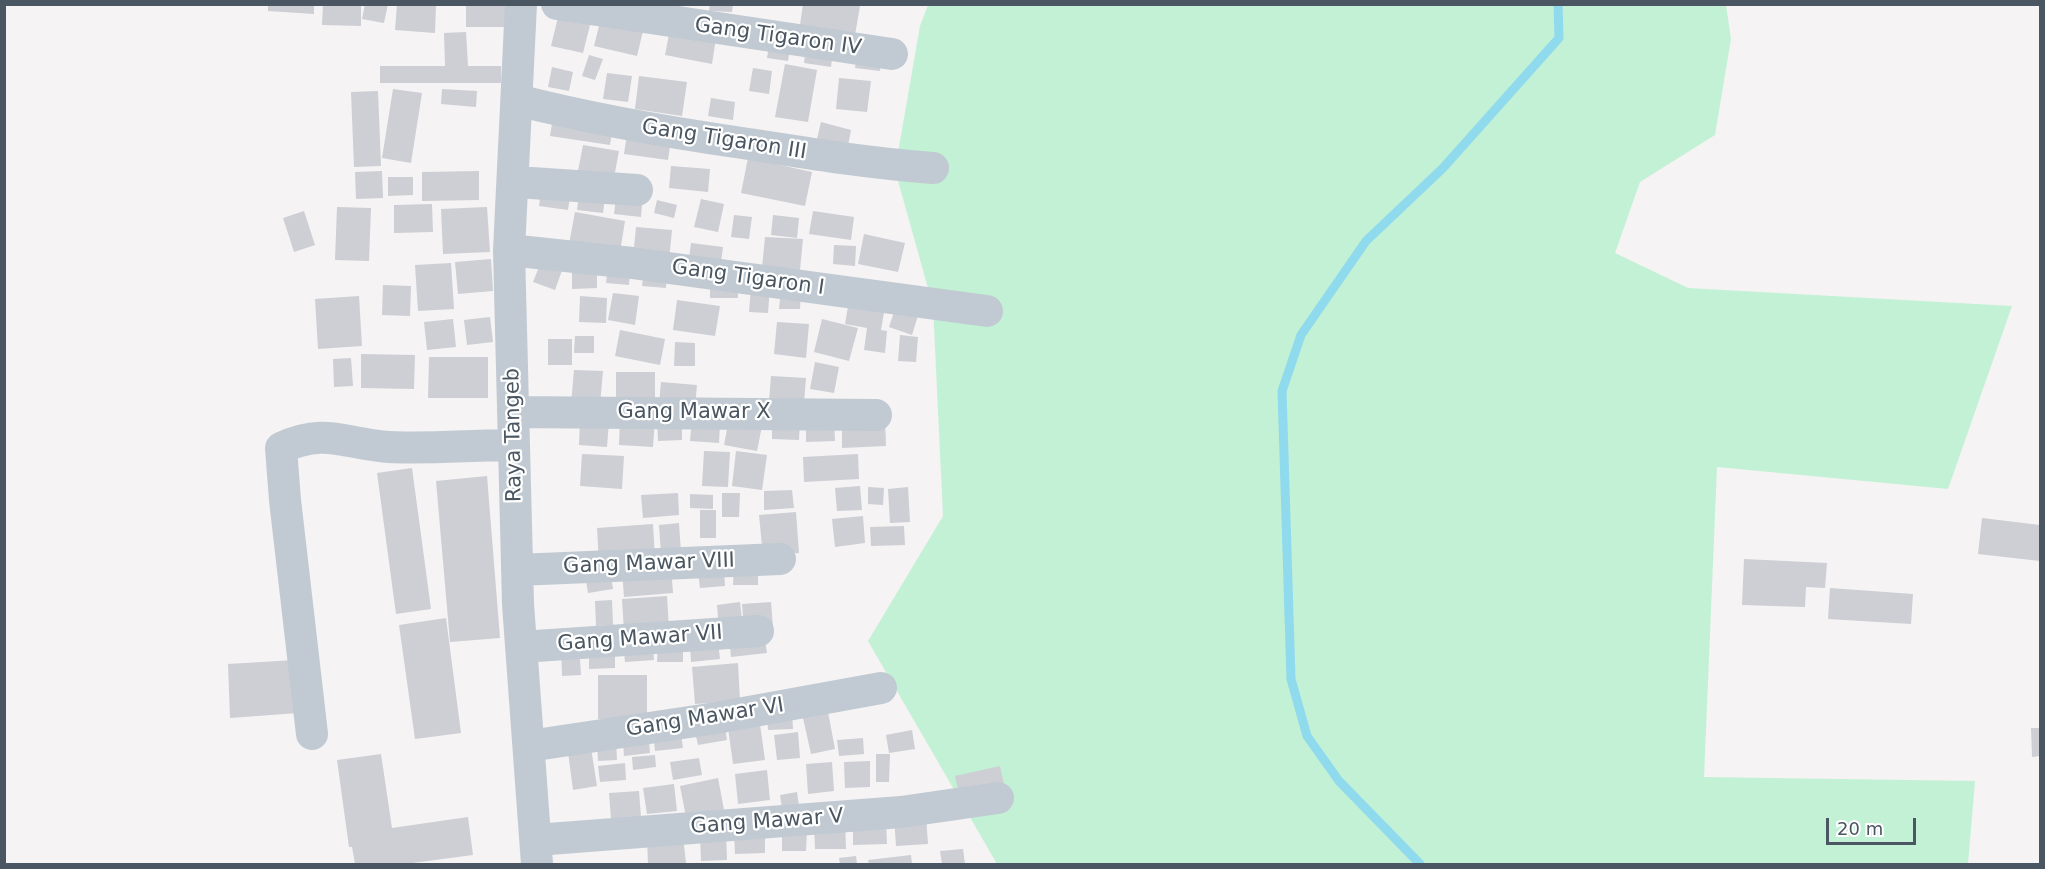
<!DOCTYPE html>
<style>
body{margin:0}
#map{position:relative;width:2045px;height:869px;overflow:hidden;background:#f5f3f3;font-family:"DejaVu Sans",sans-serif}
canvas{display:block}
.frame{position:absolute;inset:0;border:6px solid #4a5661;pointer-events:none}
.scale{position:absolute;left:1826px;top:818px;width:90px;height:27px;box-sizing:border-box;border:3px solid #4a5661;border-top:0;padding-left:8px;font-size:18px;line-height:21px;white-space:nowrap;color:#4a5661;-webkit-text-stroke:4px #fff;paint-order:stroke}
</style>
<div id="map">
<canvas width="2045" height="869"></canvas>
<div class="frame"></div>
<div class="scale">20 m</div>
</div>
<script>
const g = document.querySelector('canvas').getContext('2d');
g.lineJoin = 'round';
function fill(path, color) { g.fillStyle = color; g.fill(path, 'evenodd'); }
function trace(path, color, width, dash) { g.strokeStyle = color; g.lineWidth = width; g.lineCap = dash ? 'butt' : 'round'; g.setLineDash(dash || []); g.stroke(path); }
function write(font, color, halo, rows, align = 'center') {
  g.font = font + ' "DejaVu Sans",sans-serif'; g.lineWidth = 4.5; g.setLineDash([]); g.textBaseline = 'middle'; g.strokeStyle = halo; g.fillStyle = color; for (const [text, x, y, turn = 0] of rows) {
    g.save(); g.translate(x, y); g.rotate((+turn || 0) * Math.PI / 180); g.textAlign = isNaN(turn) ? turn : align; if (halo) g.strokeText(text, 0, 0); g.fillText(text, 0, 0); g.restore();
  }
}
fill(new Path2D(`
 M928,5H1726L1731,39L1715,135L1640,182L1615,253L1688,288L2012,306L1948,489L1717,467L1704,777L1975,781L1968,864H997L868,641L943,516L933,306L895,170L920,26Z`), '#c3f1d5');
trace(new Path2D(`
 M1420,864L1339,781L1307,736L1291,679L1282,391L1301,335L1366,241L1443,168L1559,38L1558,4`), '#90daee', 9);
fill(new Path2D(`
 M268,4H314V14L268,11Z
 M323,4H361V26L322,25Z
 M365,4H388L384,23L362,19Z
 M397,4H436L435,33L395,30Z
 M466,4H507V27H466Z
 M710,4H733L732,12L709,11Z
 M803,4L860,6L854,41L799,32Z
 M560,9L592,17L583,53L551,46Z
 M602,14L645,23L637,56L594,46Z
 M671,24L717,32L712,64L665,55Z
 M466,32L468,66H501V83H380V66H445L444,33Z
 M770,39L791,42L788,61L767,58Z
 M806,46L833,50L831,67L804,63Z
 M857,54L881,56L880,71L855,68Z
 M589,55L603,59L595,80L582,76Z
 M785,64L817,70L808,122L775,117Z
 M552,67L573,72L569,91L548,87Z
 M753,68L772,71L769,94L749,91Z
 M607,73L632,76L628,102L603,99Z
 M639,76L687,82L682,116L635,109Z
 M839,78L871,81L867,112L836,109Z
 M393,89L422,93L411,163L382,158Z
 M442,89L477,91L476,107L441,104Z
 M378,91L381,166L354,167L351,92Z
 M711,98L735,102L733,120L708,116Z
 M553,117L613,126L610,145L550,136Z
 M821,122L851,130L848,146L817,139Z
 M627,134L671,140L668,160L624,154Z
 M583,145L619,151L613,183L577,176Z
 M748,158L812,172L805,206L741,193Z
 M671,166L710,169L708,192L669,188Z
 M382,171L383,198L356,199L355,172Z
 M479,171V200L422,201V172Z
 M543,175L573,178L568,210L539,206Z
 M388,177H413V195L388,196Z
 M580,187L606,191L603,213L577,210Z
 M617,189L643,192L641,217L614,214Z
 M701,199L724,204L718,232L694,227Z
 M657,200L677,205L674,218L654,213Z
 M432,204L433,232L394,233V205Z
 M337,207L371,208L369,261L335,260Z
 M487,207L490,252L443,254L441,209Z
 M304,211L315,245L294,252L283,218Z
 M813,211L854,217L851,240L809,234Z
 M575,212L625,221L620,252L569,244Z
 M734,215L752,217L749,239L731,237Z
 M773,215L799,218L797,238L771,235Z
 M636,227L672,230L669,261L633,258Z
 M864,234L905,243L898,272L858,264Z
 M765,237L803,239L800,270L762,268Z
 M691,243L723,247L720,270L688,266Z
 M834,245L856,246L855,266L833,264Z
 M543,257L564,265L555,290L533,282Z
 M491,259L493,291L458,294L455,262Z
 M451,263L454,309L418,311L415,265Z
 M608,266L630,269L629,285L606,283Z
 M597,268V288L572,289V269Z
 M644,270L667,272L666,288L642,286Z
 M710,278H738V298H710Z
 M383,285L411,286L410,316L382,315Z
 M751,286L770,287L768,313L749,312Z
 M781,290L801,291L800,309H779Z
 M613,293L639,296L635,325L608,320Z
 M850,295L886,301L881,330L887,331L885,353L864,350L867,328L845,324Z
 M359,296L362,346L318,349L315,299Z
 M580,296L607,298L606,323L579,322Z
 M677,300L720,306L715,336L673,330Z
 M898,300L921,306L912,335L889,327Z
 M490,317L493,342L467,345L464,320Z
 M453,319L456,347L427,350L424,322Z
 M822,319L858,328L849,361L814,352Z
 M777,322L809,324L806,358L774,354Z
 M620,330L665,339L660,365L615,356Z
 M900,335L918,337L916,362L898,361Z
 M575,336H594V353H574Z
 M548,339H572V365H548Z
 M675,342L695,343V366H674Z
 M361,354L415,355L414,389L361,388Z
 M429,357H488V398H428Z
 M351,358L353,386L334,387L333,359Z
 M815,362L839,367L834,393L810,389Z
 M574,370L603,371L600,405L571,404Z
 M616,372H655V401H616Z
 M771,376L806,378L804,403L769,401Z
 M661,382L697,385L695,407L659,404Z
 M620,417L655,419L653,447L619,445Z
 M682,418V440L658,441L657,419Z
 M692,419L720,422L719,443L690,441Z
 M729,419L762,426L757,451L724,445Z
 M772,419L800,420L799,440L772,439Z
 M834,419L835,441L806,442V420Z
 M885,419L886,446L842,448V421Z
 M580,420L609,422L607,447L579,445Z
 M704,451L730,452L728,487L702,486Z
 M736,451L767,455L762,490L732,486Z
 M582,454L624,456L622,489L580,486Z
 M858,454L859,479L804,482L803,457Z
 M412,468L431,609L396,614L377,473Z
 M487,476L500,638L450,642L436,481Z
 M860,486L862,510L837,511L835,488Z
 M868,487L884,488L883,505L868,504Z
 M908,487L910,522L890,523L888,489Z
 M792,490L794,508L764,510V491Z
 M678,493L679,515L643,518L641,495Z
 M722,493H740L739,517H722Z
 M690,494L713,495V509L690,508Z
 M700,510H716V538H700Z
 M796,512L799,553L763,556L759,515Z
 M863,516L865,543L835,547L832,519Z
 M1982,518L2040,525V561L1978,554Z
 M679,523L681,552L661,554L659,525Z
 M653,524L655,559L599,563L597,528Z
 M904,526L905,545L871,546L870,527Z
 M1744,559L1827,563L1825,588L1806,587L1805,607L1742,605Z
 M758,563V585H733L734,564Z
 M671,565L673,593L624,597L622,570Z
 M724,570L725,586L700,588L698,572Z
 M610,571L613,589L588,593L585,575Z
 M1830,588L1913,594L1911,624L1828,619Z
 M667,596L669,629L624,631L622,599Z
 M612,600L613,625L596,626L595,601Z
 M740,602L743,629L719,631L717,605Z
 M771,602L773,627L744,630L742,604Z
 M446,618L461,733L415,739L399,625Z
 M764,632L767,653L731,657L729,636Z
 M652,639L654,660L625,662L623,641Z
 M718,642L720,659L691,662L690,644Z
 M579,644L581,675L562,676L561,645Z
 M658,645H683V662H657Z
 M615,646V668L589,669V647Z
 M295,660L298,713L230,718L228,664Z
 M738,663L740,701L695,704L692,667Z
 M598,675H647V719H598Z
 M792,712L793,729L768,730L767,714Z
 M828,712L835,749L811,754L803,718Z
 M759,717L765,760L733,764L727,721Z
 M724,722L727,740L698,745L694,728Z
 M680,728L683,748L655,751L653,732Z
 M2031,728H2040V756L2032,757Z
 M912,730L915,749L889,753L886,735Z
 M798,732L800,758L777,760L774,735Z
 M863,738L864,754L839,756L837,740Z
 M616,740L617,760L598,761L597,742Z
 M649,740L650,753L624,756L623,742Z
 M591,748L597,786L573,790L568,752Z
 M381,754L392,828L468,817L473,855L405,864H355L352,847H349L337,760Z
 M876,754H890L889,782H876Z
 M655,755L656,767L633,770L632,757Z
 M699,758L702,775L673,780L670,762Z
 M870,761V787L845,788L844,762Z
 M832,762L834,791L808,794L806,764Z
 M625,763L626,780L600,782L598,766Z
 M1000,766L1005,789L960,798L955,776Z
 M767,770L770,800L738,804L735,774Z
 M718,778L724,810L686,817L680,786Z
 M674,784L677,811L647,814L643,788Z
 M639,791L641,817L611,819L609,793Z
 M797,792L799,806L782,809L780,795Z
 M926,815L928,844L896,846L894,817Z
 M845,819L846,849H815L814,820Z
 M886,822L887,844L853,845V824Z
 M782,828L807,829L806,851H782Z
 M765,829V853L735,854L734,830Z
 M726,833L727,860L701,861L700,834Z
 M683,836L686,863L648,864L647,839Z
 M963,849L965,864H942L940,851Z
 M911,855L912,864H869L868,860Z
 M856,856L857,864H840L839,858Z`), '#cdcfd5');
trace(new Path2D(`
 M521,4L509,250L518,604L537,864
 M557,4L892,54
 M517,100C591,119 666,132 742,143C806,153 868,163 933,168
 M531,183L637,190
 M509,250L632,263L987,311
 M513,412L876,415
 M517,570L780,559
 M521,647L758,631
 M312,734L285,500L281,448C325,427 345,444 389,447C430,449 473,445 514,445
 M529,746L716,718L881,688
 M536,840L901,812L998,798`), '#c1cad2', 32);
write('21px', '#4a5661', '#fff', [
 ["Gang Tigaron IV",778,37,8],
 ["Gang Tigaron III",724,140,9],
 ["Gang Tigaron I",748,278,8],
 ["Gang Mawar X",694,413],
 ["Raya Tangeb",514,435,-91],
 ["Gang Mawar VIII",649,564,-2],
 ["Gang Mawar VII",640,639,-4],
 ["Gang Mawar VI",705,718,-9],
 ["Gang Mawar V",767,822,-4]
]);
</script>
